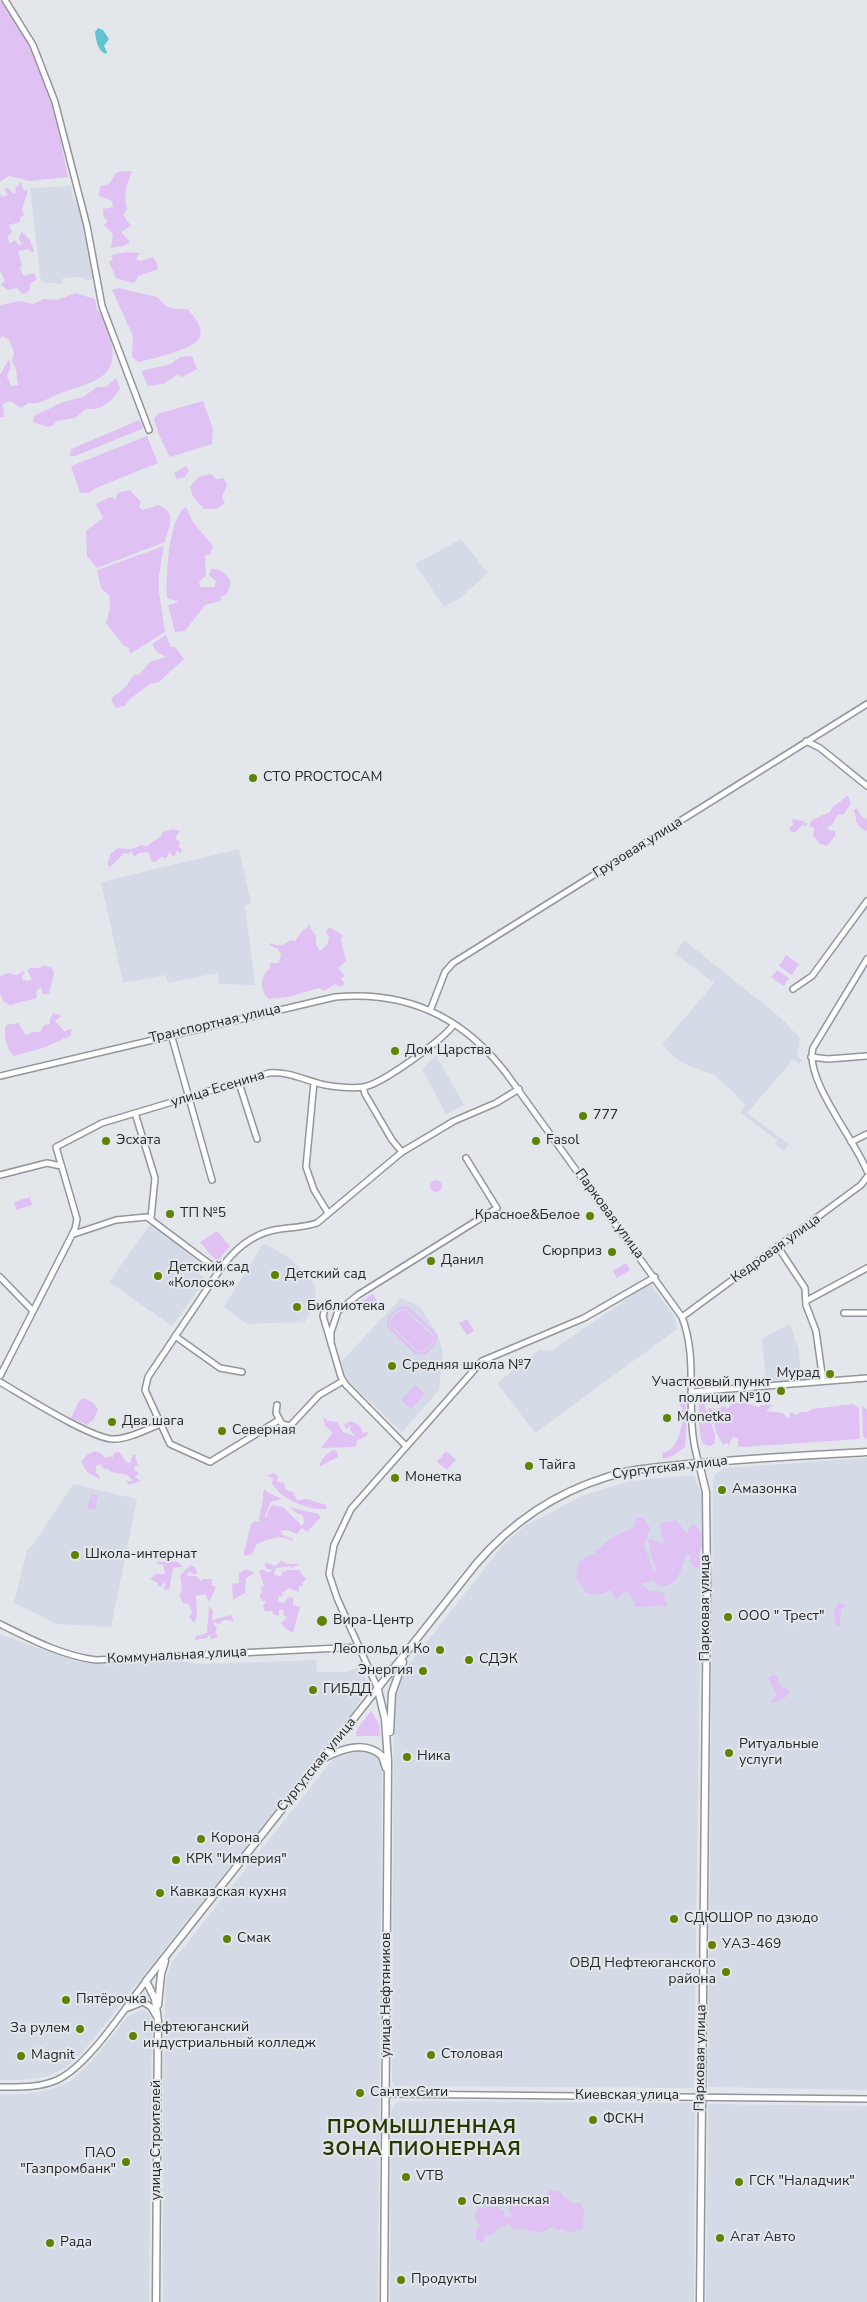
<!DOCTYPE html>
<meta charset="utf-8">
<style>
body{margin:0}
canvas{display:block;background:#e3e7ec}
</style>
<canvas width="867" height="2302"></canvas>
<script>
const g = document.querySelector('canvas').getContext('2d');
g.lineJoin = 'round';
function fill(path, color) { g.fillStyle = color; g.fill(path, 'evenodd'); }
function trace(path, color, width, dash) { g.strokeStyle = color; g.lineWidth = width; g.lineCap = dash ? 'butt' : 'round'; g.setLineDash(dash || []); g.stroke(path); }
function write(font, color, halo, rows, align = 'center') {
  g.font = font + ' "Nunito Sans",sans-serif'; g.lineWidth = 4; g.setLineDash([]); g.textBaseline = 'middle'; g.strokeStyle = halo; g.fillStyle = color; for (const [text, x, y, turn = 0] of rows) {
    g.save(); g.translate(x, y); g.rotate((+turn || 0) * Math.PI / 180); g.textAlign = isNaN(turn) ? turn : align; if (halo) g.strokeText(text, 0, 0); g.fillText(text, 0, 0); g.restore();
  }
}
fill(new Path2D(`
 M71,186L73,197L80,212L94,278L88,281L81,277L63,278L62,284L41,282L30,188Z
 M461,539L488,573L460,598L444,607L415,564Z
 M239,849L251,903L245,906L255,985L219,984L217,973L168,983L166,975L123,983L101,882Z
 M684,940L781,1018L800,1038L797,1056L802,1060L799,1064L794,1059L747,1113L789,1144L784,1151L774,1144L777,1140L740,1113L745,1105L732,1091L713,1074L691,1067L677,1059L662,1045L714,983L675,954Z
 M436,1055L464,1105L446,1114L422,1069Z
 M151,1223L204,1266L199,1274L206,1279L172,1326L109,1282Z
 M266,1244L291,1259L315,1285L316,1300L305,1322L247,1324L224,1307L262,1245Z
 M650,1283L675,1318L677,1329L535,1433L497,1383L539,1350L551,1351Z
 M401,1298L420,1306L438,1335L443,1353L439,1390L402,1432L348,1381L341,1362Z
 M790,1324L799,1350L801,1380L766,1382L762,1338Z
 M867,1458V2090L708,2087L713,1481L715,1474L725,1468Z
 M694,1475L702,1496L694,2088L395,2086L392,2081L394,1696L400,1676L503,1545L526,1525L584,1495L630,1481Z
 M73,1484L137,1499L111,1627L57,1624L14,1603L27,1550L33,1545Z
 M0,1634L75,1661L100,1664L180,1661L204,1664L316,1660L317,1672H347L363,1665L366,1681L363,1695L351,1714L82,2053L65,2068L48,2076L23,2080H0Z
 M357,1751L374,1754L382,1764L378,2302H163V2082L166,1977L172,1962L333,1759Z
 M143,2009L148,2012L152,2020L149,2302H0V2094H25L53,2089L72,2080L92,2061L127,2017Z
 M399,2101L695,2103L694,2302H390L391,2110L394,2104Z
 M708,2104L867,2106V2302H706Z`), '#d4dbe7');
fill(new Path2D(`
 M0,1C40,50 57,116 68,177L30,181L9,176L0,182Z
 M132,171C127,184 123,195 127,209L123,215L131,226L121,232L130,242L123,246L111,248L113,234L104,225L108,221L103,216V209L113,207L112,201L99,196L100,186L109,184L117,172Z
 M21,182L23,189L28,191L22,209L24,215L20,218V222L9,225L12,232L8,236L9,244L15,240L19,245H22L19,239L21,231L30,240L34,251L32,253L29,249L18,251L22,265L20,269L24,276L34,273L37,279L30,284V289L27,293L22,294L17,288L8,290L1,285L5,280L0,270V194L2,197L8,195L4,190L7,187L14,194L16,192L15,188Z
 M126,252L140,253L136,259L140,261L153,257L157,263L158,269L138,276L136,281L132,283L116,278L109,262L113,259L111,255Z
 M118,288L157,297L166,306L175,309H187C194,316 203,326 200,337C196,349 151,359 139,362L132,357L133,336L112,290Z
 M75,293L95,299L97,310C104,315 106,325 109,334C123,378 95,381 61,393C49,397 41,405 29,403L21,408L10,401L3,404L4,417H0V375L9,359L11,366L7,376L11,386L18,385L16,370L12,361L14,352L9,340L2,336L0,339V305L20,301L33,304L44,299L57,300Z
 M192,356L197,369L182,377L177,375L163,384L148,386L141,371L171,364L180,357Z
 M116,378L120,389C112,401 102,411 86,409L75,418L56,421L54,425L48,427L33,422L34,416L63,402L83,397L97,387H106Z
 M203,401L213,429L212,444L170,457L159,435L154,419L157,414Z
 M139,420L143,425L142,429L75,456H70L71,449Z
 M147,436L158,463L96,488L89,493H80L71,466Z
 M186,466L189,471L185,477L177,479L174,473Z
 M211,474L216,479L224,478L227,485L222,497L225,503L216,509H204L193,497L190,487L198,477Z
 M130,490L141,502L139,507L143,510L158,505C178,513 169,525 165,542L97,568L87,556L86,531L103,518L96,504L110,497L116,499L117,493Z
 M186,507L193,522L213,546L210,554L205,556L206,575L199,582L201,587H214L216,581L209,575L211,569C221,569 226,573 231,582L227,594L221,597L220,601L205,605L185,631L175,632L168,605L179,602L167,598C166,578 168,517 186,507Z
 M164,546L159,575V592L165,632L130,654L129,648L124,646L106,623L110,608L109,595L101,588L97,570Z
 M166,635L171,647H175L184,659L159,682L150,684L130,699L125,706L115,708L111,698L123,690L134,675H139L150,662L166,657L157,652L152,644Z
 M846,796H848L851,804L843,815L838,814L832,825L827,827L829,830L835,831V836L827,846L820,844L813,836L814,828L809,826L812,820L830,812C834,803 840,804 846,796Z
 M857,808L861,816L867,819V831C855,826 857,821 854,810Z
 M792,819L804,821L803,823H808L805,827L803,824L796,832H792L789,828L793,825Z
 M173,829L180,831L175,838L180,842L179,847L182,850L180,854L177,850L175,856L171,855L170,851L166,858L161,857L157,861L152,862L148,852L139,853L134,857L131,851L129,854L124,853L110,867L107,864L111,853L118,848C126,849 135,850 141,845L147,846L161,836L163,832Z
 M309,923L311,930L316,935V944L320,951L328,944L329,937L326,932L329,927L343,935L341,940L346,961L338,968L345,976L341,979L345,984L339,987L335,984L324,991L319,988L288,997L269,999C259,991 260,975 270,968V963H279L281,954L278,949L269,945L271,943C278,947 284,945 291,940L295,941L302,931L308,927Z
 M786,955L799,964L792,975L779,966Z
 M43,965L52,968L54,973L49,994H43L41,987L36,991L37,998L10,1005L4,1002L0,994V976L8,973L17,975L23,971L25,972L22,976V979L27,981L32,979L27,970L31,968H40Z
 M777,970L789,978L784,986L771,977Z
 M53,1013L62,1016L55,1021L64,1031L72,1029L70,1036L46,1047L14,1056C6,1049 3,1034 6,1025L18,1023L26,1035L33,1032H40L44,1025L50,1024V1019Z
 M430 1186a6 6 0 1 1 12 0a6 6 0 1 1-12 0Z
 M30,1197L32,1205L16,1210L14,1202Z
 M217,1231L230,1246L217,1262L200,1242Z
 M626,1263L630,1270L617,1278L613,1271Z
 M373,1294L378,1302L364,1310L360,1302Z
 M400,1306L409,1307L437,1334L436,1344L425,1355L415,1354L387,1327L388,1317ZM406,1309L434,1335V1343L424,1352L416,1351L390,1326C388,1317 397,1308 406,1309Z
 M405,1310L433,1336V1342L423,1351L417,1350L391,1325C390,1318 398,1310 405,1310Z
 M467,1319L474,1331L467,1335L459,1323Z
 M415,1385L425,1394L411,1409L401,1400Z
 M682,1394C689,1402 686,1436 685,1447L672,1456L663,1459L662,1453C677,1451 680,1433 683,1419L681,1418L682,1408L679,1404Z
 M701,1395L715,1434V1443L710,1446L703,1444C699,1436 697,1402 701,1395Z
 M84,1398L92,1402L98,1409L94,1419L87,1425L71,1418L79,1401Z
 M742,1402L759,1407L761,1405H773L766,1411L783,1413L788,1419L791,1412L796,1415L800,1412H807L812,1409L853,1404L859,1408L860,1439L742,1447L738,1446V1438L733,1437L730,1441V1445L726,1443L724,1445C719,1442 711,1416 708,1408L717,1409L724,1406L728,1409L731,1404Z
 M862,1405L867,1410V1439L863,1437Z
 M323,1416L328,1421L337,1422L343,1432L355,1436L350,1430L351,1426L346,1429L344,1425L351,1421L359,1425L363,1433L368,1432L367,1436L358,1440L355,1447L321,1448L333,1432L325,1426Z
 M332,1450L337,1451L338,1457L319,1467L322,1459Z
 M94,1451L102,1454L105,1458L111,1456L112,1459L114,1453L119,1452L126,1462L130,1463L133,1455H137L135,1457L138,1466H135L134,1470L139,1473L135,1477L141,1481L129,1485L126,1481H133L128,1475L111,1472L106,1468L105,1470L100,1464L96,1466V1473L99,1475L100,1479L87,1472L81,1462L87,1455Z
 M446,1451L456,1460L447,1470L437,1462Z
 M273,1473L278,1476L277,1481L284,1483L286,1490L293,1492L297,1500L307,1499L326,1505L327,1509C310,1511 281,1500 272,1483L273,1478L267,1476Z
 M265,1489L267,1492L282,1499L271,1502L265,1516L266,1518L270,1507L273,1505L283,1507L302,1526L304,1523L303,1515L298,1514L289,1507L318,1514L321,1517L307,1532L302,1528L297,1534L288,1530L280,1531L283,1535L293,1539L292,1541C281,1534 269,1539 257,1544L252,1554L245,1556L244,1552L251,1524L255,1521L259,1522C259,1513 264,1502 263,1492Z
 M91,1494L98,1496L95,1510L87,1508Z
 M636,1518H643L650,1528L644,1545L654,1573L657,1569C653,1565 649,1546 648,1540L651,1539L664,1544L660,1527L661,1523L676,1520L687,1534L690,1526L694,1524C703,1531 707,1544 699,1552L700,1567L695,1568L689,1560L691,1557L687,1553C681,1565 681,1588 659,1586L653,1581L641,1584L650,1591L663,1592L667,1606L636,1607L630,1594L625,1591L616,1600L611,1590C600,1595 595,1596 584,1592L585,1588L575,1578L579,1561L593,1554L611,1538L634,1527Z
 M281,1561L287,1564H300L292,1568L291,1566L276,1568L274,1574L281,1577L282,1570L284,1572L287,1570H299L306,1579L302,1584L304,1585L299,1587V1592L289,1588L282,1593L283,1596L278,1597L279,1602L284,1603L288,1597L293,1598V1605L300,1607L293,1633L285,1628L281,1623L288,1617L284,1616L283,1609L279,1611V1616L274,1615L272,1611H265L263,1606L266,1601H263L259,1596L263,1591L260,1588L264,1586L259,1571L262,1569L269,1573L272,1569H267L264,1564L268,1563L275,1566Z
 M158,1562H178L183,1567L173,1568L169,1590L163,1589L166,1585L164,1583H162V1587L158,1586V1583L150,1579L156,1574H165L163,1565L156,1564Z
 M191,1565L196,1568L197,1573L195,1575L190,1572L187,1573L188,1576H196L201,1581L203,1579H212V1585L216,1587L209,1602L205,1594L196,1596L197,1616L194,1623L189,1617L192,1613L189,1604L183,1603L179,1595L182,1591L180,1575Z
 M246,1569L255,1573L246,1578L245,1593L233,1600L232,1584L239,1583V1573Z
 M840,1602L847,1606L841,1609L840,1625L837,1627C833,1619 832,1608 840,1602Z
 M209,1606L213,1610L212,1620L231,1615L234,1621L224,1620L219,1624L214,1622L213,1623L217,1628L215,1632L218,1637L211,1639L210,1634L207,1638L195,1640L196,1636L207,1633Z
 M772,1675H776L780,1686L790,1691L786,1697L775,1703L770,1702L777,1695L768,1678Z
 M371,1711L379,1724L380,1736H356L357,1729Z
 M551,2190L562,2192V2195L573,2203H581L584,2211L583,2229L568,2233L563,2229L551,2231L556,2229L552,2227L542,2233L522,2229L513,2230L509,2224L497,2229L495,2233L485,2236L483,2242L476,2240V2230L480,2226L474,2217L478,2208L497,2206L504,2211L505,2218L513,2215L508,2211L511,2205C526,2205 537,2210 549,2197L546,2194Z`), '#e0c1f4');
fill(new Path2D(`
 M98,28L103,30L109,39L104,46L107,52L106,54C97,51 96,39 95,32Z`), '#60c3cf');
const minor = new Path2D(`
 M5,0L33,45L55,102L87,226L102,306L149,430
 M806,741L820,748L867,786
 M867,959L813,1048C804,1079 855,1140 867,1171
 M793,989L812,976L867,901
 M430,1011L445,972L453,963L867,704
 M171,1034L212,1180
 M811,1057L828,1059L867,1056
 M0,1076L335,997C406,990 463,1017 506,1073L682,1317C700,1363 683,1417 699,1463
 M314,1082L306,1167L314,1190L328,1213
 M239,1083L257,1139
 M363,1087L365,1094L392,1140L402,1152
 M135,1113L155,1178L151,1218
 M851,1142L867,1134
 M0,1175L47,1163L61,1166
 M74,1234L116,1220L147,1217L219,1271C232,1252 251,1235 274,1230C289,1227 303,1228 317,1223L402,1152L454,1121L496,1103L519,1089
 M778,1247L805,1288L806,1305L816,1331L823,1381
 M219,1271L148,1377L145,1390L170,1444L210,1462L279,1420
 M0,1277L33,1311
 M806,1301L867,1268
 M338,1311L335,1307L330,1306L325,1308L323,1316L341,1377L346,1385L406,1446
 M844,1313H867
 M682,1317L861,1185L867,1177
 M175,1336L220,1368L242,1372
 M331,1344V1332L338,1311L358,1295L497,1208L466,1158
 M0,1376L75,1229L77,1219L56,1147L102,1123L269,1073C289,1071 306,1081 325,1085C337,1087 351,1089 363,1087C381,1085 444,1039 454,1024
 M0,1382C21,1394 93,1440 114,1439C129,1439 147,1429 161,1424
 M691,1392L867,1378
 M277,1405L276,1413L282,1424L290,1426L319,1395L343,1381
 M0,1624C30,1639 63,1656 96,1660L360,1647
 M378,1689L337,1598L329,1574L334,1545L351,1509L482,1361L584,1318L655,1277
 M128,2008L143,2002L151,2007L156,2016
 M0,2087C19,2087 39,2088 57,2080C88,2066 124,2009 146,1981
 M386,2094L867,2099`);
const major = new Path2D(`
 M699,1463L706,1492L707,1585L700,2302
 M378,1690L385,1719L388,1761L384,2302
 M390,1732L392,1693L403,1662
 M324,1758C342,1749 365,1740 382,1756L386,1768
 M158,2005L161,1974L165,1961
 M156,2302L158,2021L155,1999L146,1981L476,1564C511,1523 555,1493 607,1477C633,1468 662,1467 689,1464C748,1458 808,1455 867,1452`);
trace(minor, '#92959a', 8);
trace(major, '#92959a', 9);
trace(minor, '#fff', 5);
trace(major, '#fff', 6);
for (const [x, y, r, color] of [
 [253,778,5,"#5f8300"],
 [395,1051,5,"#5f8300"],
 [583,1116,5,"#5f8300"],
 [106,1141,5,"#5f8300"],
 [536,1141,5,"#5f8300"],
 [170,1214,5,"#5f8300"],
 [590,1216,5,"#5f8300"],
 [612,1252,5,"#5f8300"],
 [431,1261,5,"#5f8300"],
 [275,1275,5,"#5f8300"],
 [158,1276,5,"#5f8300"],
 [297,1307,5,"#5f8300"],
 [392,1366,5,"#5f8300"],
 [830,1374,5,"#5f8300"],
 [781,1391,5,"#5f8300"],
 [667,1418,5,"#5f8300"],
 [112,1422,5,"#5f8300"],
 [222,1431,5,"#5f8300"],
 [529,1466,5,"#5f8300"],
 [395,1478,5,"#5f8300"],
 [722,1490,5,"#5f8300"],
 [75,1555,5,"#5f8300"],
 [728,1617,5,"#5f8300"],
 [322,1621,6,"#5f8300"],
 [440,1650,5,"#5f8300"],
 [469,1660,5,"#5f8300"],
 [423,1671,5,"#5f8300"],
 [313,1690,5,"#5f8300"],
 [729,1753,5,"#5f8300"],
 [407,1757,5,"#5f8300"],
 [201,1839,5,"#5f8300"],
 [176,1860,5,"#5f8300"],
 [160,1893,5,"#5f8300"],
 [674,1919,5,"#5f8300"],
 [227,1939,5,"#5f8300"],
 [712,1945,5,"#5f8300"],
 [726,1972,5,"#5f8300"],
 [66,2000,5,"#5f8300"],
 [80,2029,5,"#5f8300"],
 [133,2036,5,"#5f8300"],
 [431,2055,5,"#5f8300"],
 [21,2056,5,"#5f8300"],
 [360,2093,5,"#5f8300"],
 [593,2120,5,"#5f8300"],
 [126,2162,5,"#5f8300"],
 [406,2177,5,"#5f8300"],
 [739,2182,5,"#5f8300"],
 [462,2201,5,"#5f8300"],
 [720,2238,5,"#5f8300"],
 [50,2243,5,"#5f8300"],
 [401,2280,5,"#5f8300"]
]) { const dot = new Path2D(); dot.arc(x, y, r, 0, 2 * Math.PI); g.fillStyle = color; g.fill(dot); trace(dot, '#e3e7ec', 2); }
write('14px', '#252729', '#e3e7ec', [
 ["СТО PROCTOCAM",263,778],
 ["Дом Царства",405,1051],
 ["777",593,1116],
 ["Эсхата",116,1141],
 ["Fasol",546,1141],
 ["ТП №5",180,1214],
 ["Красное&Белое",580,1216,"right"],
 ["Сюрприз",602,1252,"right"],
 ["Данил",441,1261],
 ["Детский сад",168,1268],
 ["«Колосок»",168,1284],
 ["Детский сад",285,1275],
 ["Библиотека",307,1307],
 ["Средняя школа №7",402,1366],
 ["Мурад",820,1374,"right"],
 ["Участковый пункт",771,1383,"right"],
 ["полиции №10",771,1399,"right"],
 ["Monetka",677,1418],
 ["Два шага",122,1422],
 ["Северная",232,1431],
 ["Тайга",539,1466],
 ["Монетка",405,1478],
 ["Амазонка",732,1490],
 ["Школа-интернат",85,1555],
 ["ООО \" Трест\"",738,1617],
 ["Вира-Центр",333,1621],
 ["Леопольд и Ко",430,1650,"right"],
 ["СДЭК",479,1660],
 ["Энергия",413,1671,"right"],
 ["ГИБДД",323,1690],
 ["Ритуальные",739,1745],
 ["услуги",739,1761],
 ["Ника",417,1757],
 ["Корона",211,1839],
 ["КРК \"Империя\"",186,1860],
 ["Кавказская кухня",170,1893],
 ["СДЮШОР по дзюдо",684,1919],
 ["Смак",237,1939],
 ["УАЗ-469",722,1945],
 ["ОВД Нефтеюганского",716,1964,"right"],
 ["района",716,1980,"right"],
 ["Пятёрочка",76,2000],
 ["Нефтеюганский",143,2028],
 ["индустриальный колледж",143,2044],
 ["За рулем",70,2029,"right"],
 ["Столовая",441,2055],
 ["Magnit",31,2056],
 ["СантехСити",370,2093],
 ["ФСКН",603,2120],
 ["ПАО",116,2154,"right"],
 ["\"Газпромбанк\"",116,2170,"right"],
 ["VTB",416,2177],
 ["ГСК \"Наладчик\"",749,2182],
 ["Славянская",472,2201],
 ["Агат Авто",730,2238],
 ["Рада",60,2243],
 ["Продукты",411,2280]
], 'left');
write('14px', '#252729', '#e3e7ec', [
 ["Грузовая улица",638,848,-32],
 ["Транспортная улица",215,1024,-13],
 ["улица Есенина",218,1089,-17],
 ["Парковая улица",609,1214,54],
 ["Кедровая улица",776,1249,-36],
 ["Сургутская улица",670,1468,-7],
 ["Парковая улица",706,1608,-90],
 ["Коммунальная улица",177,1656,-3],
 ["Сургутская улица",317,1765,-51],
 ["улица Нефтяников",387,1995,-90],
 ["Парковая улица",701,2058,-89],
 ["Киевская улица",627,2096],
 ["улица Строителей",157,2140,-90]
]);
g.letterSpacing = '1px';
write('bold 19px', '#273800', '#e3e7ec', [
 ["ПРОМЫШЛЕННАЯ",422,2128],
 ["ЗОНА ПИОНЕРНАЯ",422,2150]
]);
g.letterSpacing = '0px';
</script>
